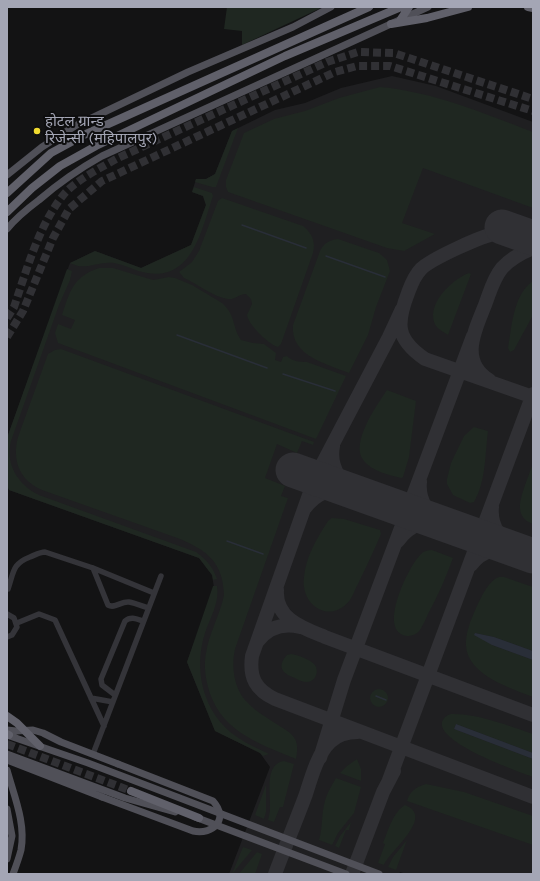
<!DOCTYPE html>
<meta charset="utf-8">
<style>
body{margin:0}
#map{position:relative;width:540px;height:881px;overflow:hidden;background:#131314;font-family:Karla,sans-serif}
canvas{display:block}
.frame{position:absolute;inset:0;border:8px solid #a4a6b5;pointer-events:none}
</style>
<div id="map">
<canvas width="540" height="881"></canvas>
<div class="frame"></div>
</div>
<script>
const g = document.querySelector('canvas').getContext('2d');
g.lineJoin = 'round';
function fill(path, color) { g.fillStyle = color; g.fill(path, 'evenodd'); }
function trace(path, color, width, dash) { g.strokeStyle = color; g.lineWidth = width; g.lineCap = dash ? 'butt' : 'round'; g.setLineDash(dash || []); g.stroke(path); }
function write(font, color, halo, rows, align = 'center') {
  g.font = font + ' Karla,"Noto Sans Devanagari",sans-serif'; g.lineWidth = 4; g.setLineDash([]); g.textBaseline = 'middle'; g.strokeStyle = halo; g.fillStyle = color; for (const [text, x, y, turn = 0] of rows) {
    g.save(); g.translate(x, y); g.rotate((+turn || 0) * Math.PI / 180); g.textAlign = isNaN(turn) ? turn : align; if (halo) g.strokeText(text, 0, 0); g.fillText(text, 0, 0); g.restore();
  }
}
fill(new Path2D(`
 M392,76L436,86L533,122V874H406L400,872L399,874H229L270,767L260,753L215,731L187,662L214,588L212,575L199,558L9,490L7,485V438L70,263L95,251L141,268L191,245L206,205L203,196L192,192L196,179H206L215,174L232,131L275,110L305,103L341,88Z`), '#1f1f21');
fill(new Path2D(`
 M227,7H323L242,45V31L224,29Z
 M380,87C434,92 483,113 533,132V208L423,168L402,223L435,234L404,251L387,248L228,192L226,187V180L244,133L274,119L305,111L339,98Z
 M238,128L216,187H212L195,182L196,179H206L215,174L232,131Z
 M194,187L212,193L213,196C202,228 193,281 147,273C135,271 126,265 114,263C102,261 89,268 78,266C75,265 72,264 70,263L95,251L141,268L191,245L206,205L203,196L192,192Z
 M222,198L303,226C312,233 316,242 313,253L281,344L278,347C268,344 248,324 247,315L252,304L251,299L246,294C239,294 235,300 228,299C213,297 198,284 184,278L179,272L192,262L199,251L218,201Z
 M338,239L379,253L387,260L390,271L376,307L368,335L349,373C327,364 290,356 293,325L320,251C324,243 329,240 338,239Z
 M99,268H113L153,280L169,277L175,278L192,285L222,303C236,315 232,327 241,340L253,343L264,344L276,353L275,360L281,362L283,357L287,356C291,361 300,362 307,362L346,376L316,439L58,343L55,333L58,324L71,329L75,320L62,315C70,291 73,277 99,268Z
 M67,269L72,271L70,280L59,305L11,441C5,464 18,485 39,495L196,552C206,559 213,567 217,579L213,580L212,575L199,558L9,490L7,485V438Z
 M469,273L471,274L448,335C444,332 439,330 436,326C424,306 452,279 469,273Z
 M533,281V315L514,350L510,352L508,348C512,326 513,295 533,281Z
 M61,349L314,442L313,445L302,441L297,453L277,444L265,478L285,486L281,496L288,498L235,649C231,667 234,690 248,703C256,712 268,718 278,725C284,729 293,733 296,741C298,747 297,753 296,759C257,743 217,730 207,683C205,674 204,663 206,653C209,633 220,615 224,595C223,563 208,551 180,539L42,490C19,480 12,460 18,437L48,354L55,350Z
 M387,390L416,401L409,457L403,477L401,478C389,475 372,471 364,461C349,444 377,405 387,390Z
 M474,427L488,431C485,455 486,481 474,502L470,503L453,495L447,484V479L451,463L464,436Z
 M533,464V524C514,517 520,500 525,485C528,478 530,470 533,464Z
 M332,518L344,519L380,530L381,534C374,551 366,567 358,584C355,589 353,596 350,600C331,625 300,606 304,577C306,556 317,538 328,521Z
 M432,550L453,558C446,577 438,596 428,614C426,619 423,625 420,630C417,634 412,636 407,636C376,632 409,565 421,554C424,551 427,550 432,550Z
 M499,577H504L533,587V651L494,637L475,633L492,645L533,660V697C510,688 468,675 466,646C465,633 471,620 476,608C481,598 488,581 499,577Z
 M213,586H217C220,602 210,618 205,633C193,670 203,714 237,737C247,744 259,749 269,754L263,756L260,753L215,731L187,662Z
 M291,654C298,655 309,659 314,664C320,670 316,682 307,682C303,682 298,680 295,678C283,674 276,667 287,655Z
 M370 698a9 9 0 1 1 18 0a9 9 0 1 1-18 0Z
 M451,714C476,713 510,726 533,734V753L456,724L454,729L533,759V777C517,771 437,743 442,722C444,717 447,715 451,714Z
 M357,759L361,769V781L340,773L347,766Z
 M284,761L294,764L283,807H280L274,822L268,820C269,816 270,812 270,808C271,793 264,764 284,761Z
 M336,778L361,787L354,813L338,833L332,845L319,840C323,827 321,814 325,801C327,793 332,785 336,778Z
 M426,784L464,792L533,816V845L407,801C410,791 416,787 426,784Z
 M266,785V812L264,819L255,815Z
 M405,805C435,817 391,849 384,865L378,863L385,844L383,843C388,831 393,812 405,805Z
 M351,822L349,830H346L339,848L335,846L340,836Z
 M407,840L396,870L388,867L393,857Z
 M243,847L252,850L232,874Z
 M257,852L262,854L255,874H239Z`), '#1f2721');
fill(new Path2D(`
 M475,633L494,637L533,651V660L492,645L474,635Z
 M456,724L533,753V759L454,729Z`), '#292e38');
trace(new Path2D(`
 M242,225L306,248
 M326,256L385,277
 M177,335L267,368
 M283,374L335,391
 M227,541L263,554
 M376,696L386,700`), '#292e38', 1.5);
trace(new Path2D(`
 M519,233C512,233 505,232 498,233C483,235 431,259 421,269C414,276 411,285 408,293C396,324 396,339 425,359L533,397
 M402,309L389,337L315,478L252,656C249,678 256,690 275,699L533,797
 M489,380C459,361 475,330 485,305C490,292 493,279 502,268C511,258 521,253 533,248
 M333,446C329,467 340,482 357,493
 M420,482C418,501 428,514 443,524
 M492,507C490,526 500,539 515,549
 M305,508C318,491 332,488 352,491
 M398,541C411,523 424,521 445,524
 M471,565C483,549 498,548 516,550
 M277,590C275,619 303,628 325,637L533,715
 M258,641C269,627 283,623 300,627
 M320,758L344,680L473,336
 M389,780L533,394
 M275,874C285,847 296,821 306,794C311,778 318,753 330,742C338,734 348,732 358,732
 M352,874L383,792L394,771`), '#303034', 14);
trace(new Path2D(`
 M502,227L533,238
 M293,470L533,556`), '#303034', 35);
trace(new Path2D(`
 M7,318L14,307C27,269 39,224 65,193C78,179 102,167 118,158L327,62L358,52L394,53L533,99
 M7,337L23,311L53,238L69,209L102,181L335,72L357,66H390L533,111
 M7,744L131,791`), '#303034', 8, [8, 4]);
trace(new Path2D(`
 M93,568L108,605C115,609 121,601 129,602C135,603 142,606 148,608
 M8,589C14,572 12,564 30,557C35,555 40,552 45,552L93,568L154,593
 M7,614L14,618L17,627L12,635L7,637
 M17,623L39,614L55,620L104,726
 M115,695L102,685L101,679L125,621C131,616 137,619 143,621
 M91,698L113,702
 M93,754L161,576`), '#343439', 5.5);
trace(new Path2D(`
 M7,175L42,147L75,126L188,72L293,27L331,7
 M7,229C16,218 27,209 39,200C60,182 77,170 102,156L428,7
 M7,730L16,731L33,730L43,733L61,742L118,764
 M7,735L88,763L379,874
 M7,754L125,798L175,812
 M7,760L102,797
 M7,770C14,796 26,823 21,850C19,858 16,866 13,874
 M7,809L12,836L7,859
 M195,817L346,874`), '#505058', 7);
trace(new Path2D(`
 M528,7L533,8
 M401,19L409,7
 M391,24L427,18L468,7
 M7,193L51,153L86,134L369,7
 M7,212L32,188L60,166L96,146L285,56L401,7
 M7,716L17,723L40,746
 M7,734L9,735
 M131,791L199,818`), '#60606a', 8);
trace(new Path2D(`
 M102,797L193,831C214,835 229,819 213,801L118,764`), '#505058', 7);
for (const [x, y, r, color] of [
 [37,131,4,"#f0da2f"]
]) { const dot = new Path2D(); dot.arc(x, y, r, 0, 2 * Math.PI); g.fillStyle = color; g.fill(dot); trace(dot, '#0e0e0f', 1.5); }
write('15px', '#a4a6b5', '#0e0e0f', [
 ["होटल ग्रान्ड",45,122],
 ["रिजेन्सी (महिपालपुर)",45,139]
], 'left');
</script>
